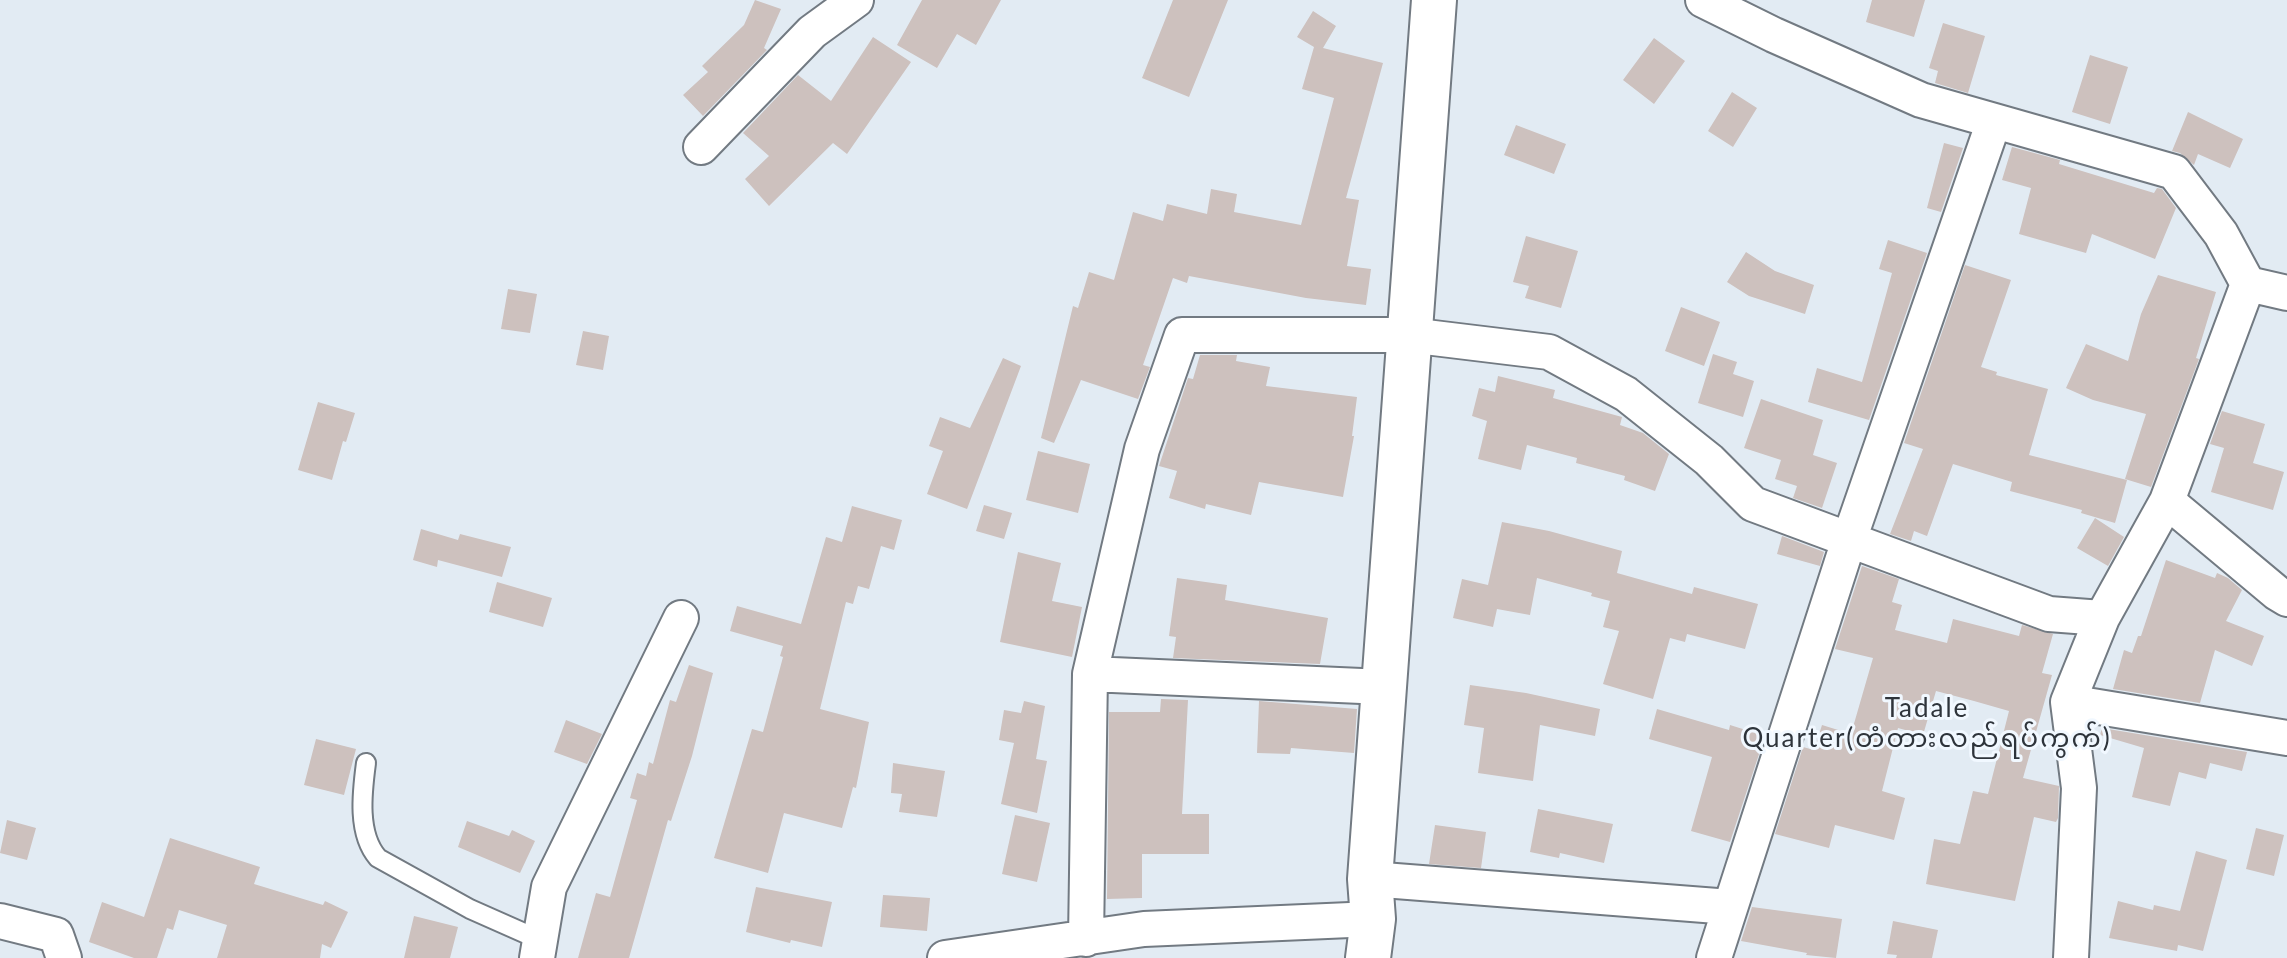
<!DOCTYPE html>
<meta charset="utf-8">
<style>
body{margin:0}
canvas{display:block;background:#e2ebf3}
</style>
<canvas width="2287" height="958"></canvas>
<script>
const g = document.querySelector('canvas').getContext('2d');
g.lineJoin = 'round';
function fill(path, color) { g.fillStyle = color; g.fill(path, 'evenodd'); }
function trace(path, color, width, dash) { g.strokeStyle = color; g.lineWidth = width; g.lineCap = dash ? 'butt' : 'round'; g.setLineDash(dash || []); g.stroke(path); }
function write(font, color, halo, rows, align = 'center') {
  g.font = font + ' Lato,"Noto Sans Myanmar",sans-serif'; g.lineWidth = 6; g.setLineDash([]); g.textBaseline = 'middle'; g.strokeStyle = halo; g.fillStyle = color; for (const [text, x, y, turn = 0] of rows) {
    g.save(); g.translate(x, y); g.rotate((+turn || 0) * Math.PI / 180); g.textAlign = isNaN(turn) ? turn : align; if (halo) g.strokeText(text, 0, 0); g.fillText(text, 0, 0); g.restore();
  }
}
fill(new Path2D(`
 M755,0L781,9L764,48L767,50L703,116L683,95L708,72L702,66L744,25Z
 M922,0H1001L976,45L957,34L937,68L897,45Z
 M1173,0H1228L1189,97L1142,78Z
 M1872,0H1925L1914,37L1866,22Z
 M1313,11L1336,26L1323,48L1383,63L1346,198L1359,200L1347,266L1371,269L1366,305L1306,298L1189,276L1187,283L1173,278L1143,365L1150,367L1138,399L1081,380L1054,443L1041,438L1073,306L1078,308L1089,272L1114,280L1133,212L1163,221L1167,204L1207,214L1211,189L1237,194L1234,212L1301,225L1334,98L1302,89L1314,47L1297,37Z
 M1943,23L1985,36L1968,93L1935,83L1938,71L1929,68Z
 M873,37L911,62L847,154L833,143L769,206L745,179L769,156L743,133L798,75L831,101Z
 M1654,38L1685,61L1654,104L1623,80Z
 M2090,55L2128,67L2110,124L2072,112Z
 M1732,92L1757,108L1733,147L1708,131Z
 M2188,112L2243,139L2230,168L2198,154L2194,165L2180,153L2172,151Z
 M1516,125L1566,144L1554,174L1504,155Z
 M1944,143L1963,148L1941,212L1927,208Z
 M2012,147L2060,160L2059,164L2154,193L2157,188L2162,189L2176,208L2155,259L2092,234L2086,253L2019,234L2031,188L2002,180Z
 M1526,236L1578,251L1561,308L1525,298L1529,286L1513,282Z
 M1888,240L1927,253L1869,420L1808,402L1817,368L1862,382L1892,273L1879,269Z
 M1746,252L1775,271L1814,285L1805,314L1749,296L1727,282Z
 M1965,265L2011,280L1981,367L1997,372L1996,375L2048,389L2029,455L2127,480L2115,523L2081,513L2082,510L2010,491L2012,482L1953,464L1927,536L1914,531L1911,541L1890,534L1923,449L1904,443Z
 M2158,275L2216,292L2196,358L2199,359L2151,487L2125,479L2146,414L2093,400L2066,388L2086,344L2128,361L2141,314Z
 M508,289L537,294L530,333L501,329Z
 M1681,307L1720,322L1704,366L1665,351Z
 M583,331L609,336L603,370L576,365Z
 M1713,354L1737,362L1733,374L1754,381L1743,417L1698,403Z
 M1200,355H1237L1236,361L1270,367L1266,386L1357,397L1352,436H1354L1343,497L1259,482L1251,515L1206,504L1205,509L1169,498L1177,471L1159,466L1188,378L1193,379Z
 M1003,358L1021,366L967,509L927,494L943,451L929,446L940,417L970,428Z
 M1498,376L1555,390L1553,398L1622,417L1620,425L1643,433L1669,454L1655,491L1624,480L1625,476L1576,463L1577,458L1527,445L1521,470L1478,459L1487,421L1472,416L1479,388L1495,392Z
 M1761,399L1823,420L1813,455L1837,463L1822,508L1793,498L1797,486L1775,479L1781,460L1744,448Z
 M318,402L355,413L346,442L343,441L332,480L298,470Z
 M2222,411L2265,424L2253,463L2284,472L2273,510L2211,492L2224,448L2210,444Z
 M1038,451L1090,464L1078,513L1026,500Z
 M984,505L1012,513L1004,539L976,531Z
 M852,506L902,520L894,550L881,546L869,589L858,586L853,604L846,602L820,709L869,722L856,788L853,787L842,828L784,813L768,873L714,858L752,729L763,732L783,657L780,656L783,646L730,631L737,606L801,624L826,537L842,542Z
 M2095,518L2124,537L2108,566L2077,548Z
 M1502,522L1549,531L1622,551L1617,573L1692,594L1694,587L1758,604L1745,649L1687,634L1685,642L1670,638L1653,699L1603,684L1619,631L1603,627L1610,601L1591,596L1592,593L1537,578L1530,615L1497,609L1493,627L1453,618L1462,579L1488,585Z
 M421,529L458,540L460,534L511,547L502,577L438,560L437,567L413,560Z
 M1782,536L1824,552L1820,566L1777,554Z
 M1018,552L1061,563L1052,601L1082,607L1072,657L1000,642Z
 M2166,560L2215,578L2217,573L2228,578L2242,590L2226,621L2264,636L2252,666L2215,650L2200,703L2113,689L2124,650L2132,653L2138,636H2141Z
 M1862,566L1899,579L1892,602L1902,605L1895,630L1947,643L1953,619L2019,636L2022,625L2053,634L2042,673L2052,675L2023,778L2059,786L2058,818L2056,822L2034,817L2015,901L1926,884L1934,839L1960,844L1973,791L1988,794L2009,711L1974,701L1936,691L1923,735L1898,728L1882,791L1905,798L1894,840L1835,825L1829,848L1775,834L1803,747L1814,750L1822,725L1851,734L1873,658L1835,649Z
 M1177,578L1227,585L1225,600L1328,618L1320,664L1173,658L1176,637L1169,636Z
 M497,582L552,598L543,627L489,612Z
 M689,665L713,673L692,756L671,821L668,820L629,958H578L596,893L610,897L637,800L630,798L637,773L646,776L649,762L653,764L670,700L676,702Z
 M1470,685L1526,693L1600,709L1595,736L1540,725L1533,781L1478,773L1484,728L1464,725Z
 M1161,699L1188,700L1182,814H1209V854H1142V898L1107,899L1109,712H1160Z
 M1024,701L1045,706L1036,759L1047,761L1037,813L1001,804L1014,743L999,740L1004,710L1021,713Z
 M1259,701L1357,709L1354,753L1291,748L1290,754L1257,753Z
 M1657,709L1729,730L1730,725L1765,736L1730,842L1691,831L1712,757L1649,739Z
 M566,720L602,734L587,764L554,752Z
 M2102,728L2247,752L2242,771L2210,763L2206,779L2179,772L2170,806L2132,797L2144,748L2100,735Z
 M316,739L356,749L344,795L304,785Z
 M893,763L945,771L937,817L899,812L902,794L891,793Z
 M1538,809L1613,824L1604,863L1560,853L1559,858L1530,852Z
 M1015,815L1050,823L1037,882L1002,874Z
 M7,820L36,828L27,860L0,853Z
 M467,821L509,836L512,830L535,841L520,873L458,847Z
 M1435,825L1486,832L1481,868L1429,864Z
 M2256,828L2284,835L2274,876L2246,869Z
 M170,838L260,867L254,884L323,905L325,901L348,912L331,948L322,944L320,958H217L227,925L179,910L173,930L167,928L157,958H134L89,942L102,902L144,917Z
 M2196,851L2227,860L2203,951L2178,945L2177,951L2109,938L2118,901L2153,910L2154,905L2180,911Z
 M756,887L832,902L822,947L791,940L790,943L746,932Z
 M883,895L930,898L927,931L880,927Z
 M1752,907L1842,919L1836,958L1806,955L1807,953L1741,941Z
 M414,916L458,927L450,958H404Z
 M1893,921L1938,930L1932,958H1896L1897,955L1887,954Z`), '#cdc1be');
const service = new Path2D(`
 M366,763C362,793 357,834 378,858L470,909L540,940`);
const minor = new Path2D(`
 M1703,0L1774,35L1921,100L2174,172L2221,234L2248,284L2167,501L2102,618L2068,702L2079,788L2071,958
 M701,147L812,32L856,0
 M2248,284L2287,293
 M2167,501L2277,593L2287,599
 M1090,674L1384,687
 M2068,702L2287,738
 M1370,879L1730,907
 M0,921L56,935L64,958
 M1086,939L1090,674L1142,449L1182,335H1409L1549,352L1626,394L1709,460L1753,504L2049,614L2102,618
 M537,958L549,887L681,618
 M945,958L1144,929L1373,919
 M1714,958L1849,540L1994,121`);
const tertiary = new Path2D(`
 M1368,958L1373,919L1370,879L1434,0`);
trace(service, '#727a82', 22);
trace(minor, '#727a82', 38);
trace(tertiary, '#727a82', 48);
trace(service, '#fff', 18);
trace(minor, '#fff', 34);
trace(tertiary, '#fff', 44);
g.letterSpacing = '2px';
write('26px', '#2e343b', '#f1f8ff', [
 ["Tadale",1927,709],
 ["Quarter(တံတားလည်ရပ်ကွက်)",1927,739]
]);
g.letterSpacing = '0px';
</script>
